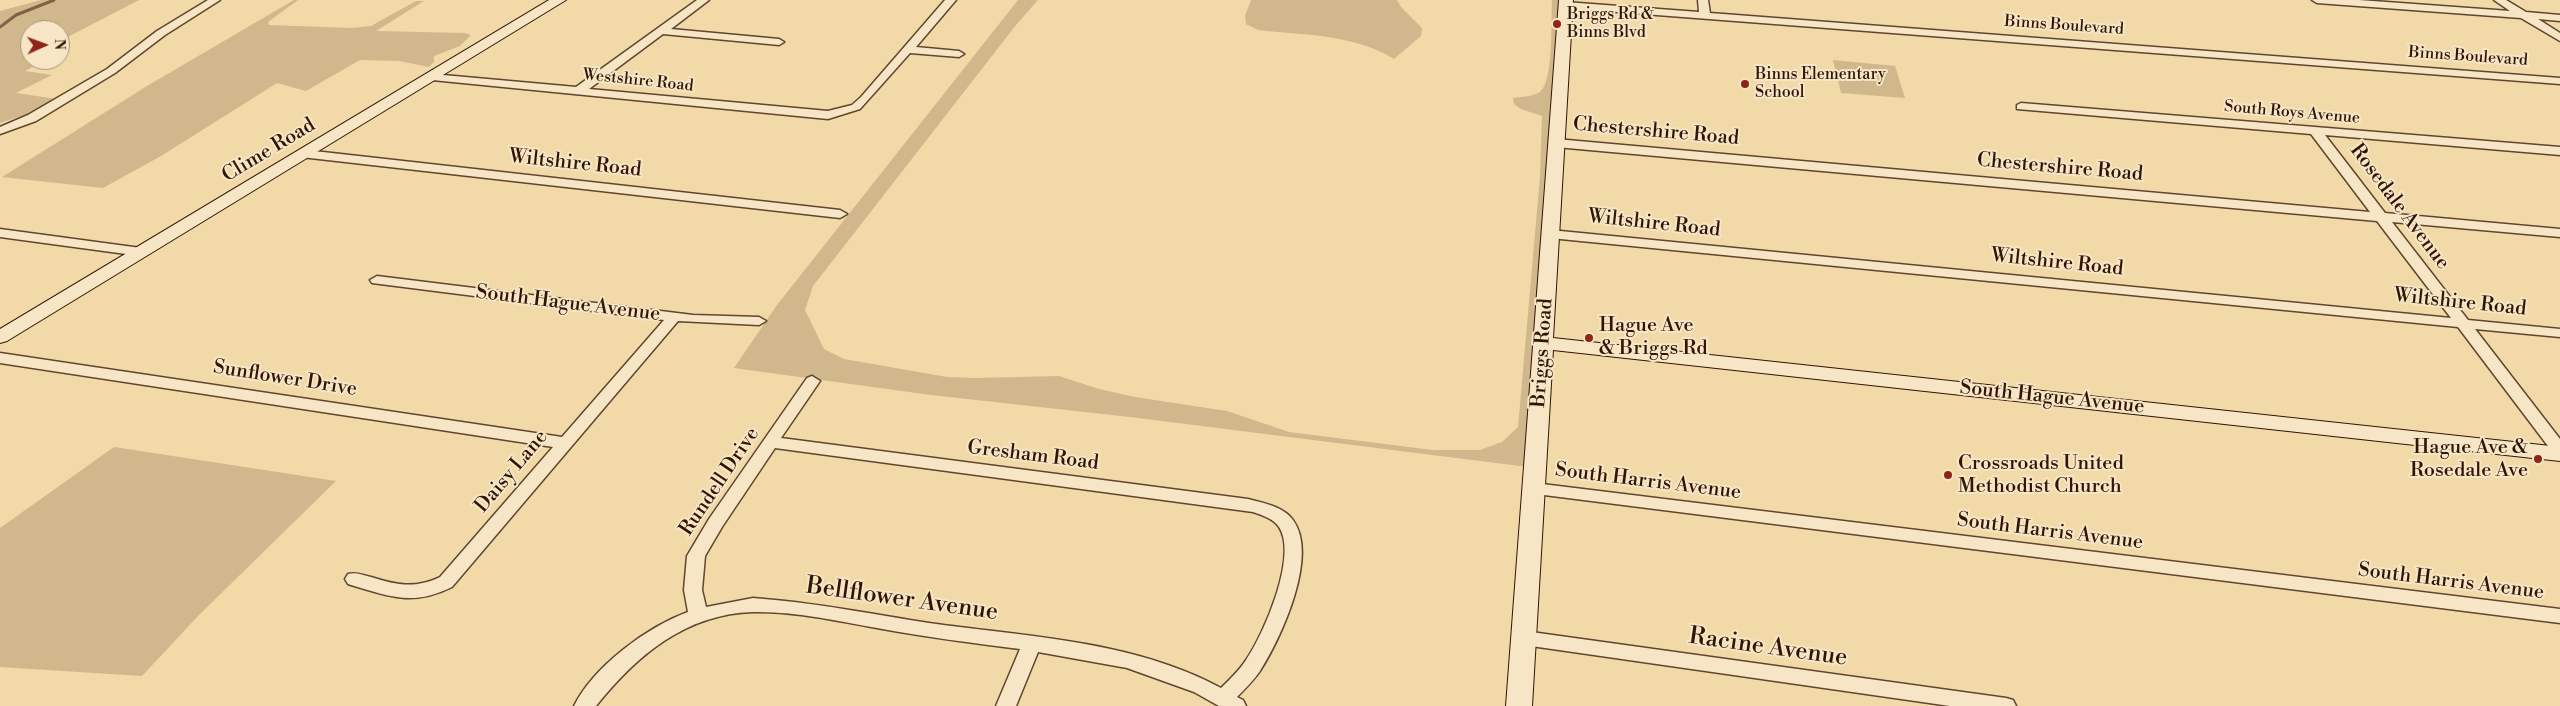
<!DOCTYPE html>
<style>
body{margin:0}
#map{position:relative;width:2560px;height:706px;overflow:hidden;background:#f1d9a8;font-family:"Libre Bodoni",serif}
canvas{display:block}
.north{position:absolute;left:20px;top:20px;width:50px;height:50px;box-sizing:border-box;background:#f6e6c6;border:1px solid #a79279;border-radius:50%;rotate:88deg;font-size:14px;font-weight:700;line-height:20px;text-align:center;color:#311405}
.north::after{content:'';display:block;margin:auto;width:18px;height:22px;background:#8f2418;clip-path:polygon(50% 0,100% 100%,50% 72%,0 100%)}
</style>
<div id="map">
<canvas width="2560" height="706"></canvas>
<div class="north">N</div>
</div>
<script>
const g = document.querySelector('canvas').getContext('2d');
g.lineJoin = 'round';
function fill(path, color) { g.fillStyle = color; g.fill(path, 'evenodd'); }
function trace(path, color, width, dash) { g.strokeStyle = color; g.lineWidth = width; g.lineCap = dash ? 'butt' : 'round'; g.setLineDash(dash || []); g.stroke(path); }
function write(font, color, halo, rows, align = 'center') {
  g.font = font + ' "Libre Bodoni",serif'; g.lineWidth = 4; g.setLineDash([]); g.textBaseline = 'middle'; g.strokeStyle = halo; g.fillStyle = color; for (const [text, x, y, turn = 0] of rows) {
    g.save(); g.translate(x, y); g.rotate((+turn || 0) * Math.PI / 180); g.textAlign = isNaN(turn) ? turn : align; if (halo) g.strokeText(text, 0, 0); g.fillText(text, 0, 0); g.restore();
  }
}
fill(new Path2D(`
 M41,0H139L60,41V30H30V60H46L25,71L52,75L16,93L57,99L30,113L0,123V11Z
 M294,0H298L268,22L269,25L351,28L371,26L416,1H424L376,31L465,33L471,35L460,46L434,56V62L429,67L399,61L360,60L306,91L277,83L161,156L103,188L2,177L147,86Z
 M1018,0H1038L1016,25L813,286L805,310L824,349L844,359L947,377L977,378L1059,376L1099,389L1135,397L1227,411L1289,432L1433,450H1480L1502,442L1518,427L1540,177L1542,116L1521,109L1514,104L1513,98C1521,97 1534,96 1540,92C1554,81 1551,18 1552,0H1561L1528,467L1130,417L931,395L734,368L777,305Z
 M1251,0H1397L1401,7L1422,28L1421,36L1394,59C1354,34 1303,35 1258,30L1246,24L1245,16Z
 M1833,60L1895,66L1905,98L1841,93Z
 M114,447L336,481L199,615L142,676L0,667V528Z`), '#d0b88c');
trace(new Path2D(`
 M0,27L16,15L54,0`), '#7d6246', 3);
const street = new Path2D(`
 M208,0H220L165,35L115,73L36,121L0,134V127L28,115L107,69L157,31Z
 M697,0H709L671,29L779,39L784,42L779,45L663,34L589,89L828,111L852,105L861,97L945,0H956L916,47L959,51L964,54L959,57L910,53L860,109L828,119L432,80L426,77L432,74L576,87Z
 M1698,0H1708L1710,13L2560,78V84L1565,8L1560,5L1565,2L1699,12Z
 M2312,0H2359L2510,11L2494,0H2506L2526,12L2560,15V21L2538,19L2560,33V41L2521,18L2317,3Z
 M2021,103L2560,147V155L2325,135L2385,213L2560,229V237L2392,222L2468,320L2560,329V337L2475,329L2560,439V455L2554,454L2458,327L1550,238L1543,234L1550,230L2451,318L2377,221L1556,147L1550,143L1556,139L2370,212L2311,134L2017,109V105Z
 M305,150L840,210L847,214L840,218L301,157L299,154L301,151Z
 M0,229L141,248L148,252L141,256L0,237Z
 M377,276L693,315L759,317L766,321L759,325L678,321L452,587C412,607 388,596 348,584L345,579L348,574C356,572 362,575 371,577C396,585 415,589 440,577L553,447L0,363V353L562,437L664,320L372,283L370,280Z
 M812,376L820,381L781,438L1248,499C1263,503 1283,506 1293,520C1319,556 1281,638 1260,671C1253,681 1245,689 1237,697L1243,700L1246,706H1219L1194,692L1127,668L1038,652L1016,706H996L1020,649C972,643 925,637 877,628C837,621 794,611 753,612C685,614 636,656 596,706H574C594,666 647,627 688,612L684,590L687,556L709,519L807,378ZM775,448L1253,512C1262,515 1274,519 1279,527C1298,556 1264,634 1246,660C1239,671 1230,679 1221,688C1132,640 1027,637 929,623C878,615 827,605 775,600L753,598L706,607L702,590L705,556L722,527Z
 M1534,483L2560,609V623L1528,493L1526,489L1528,485Z
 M1524,631L2006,698L2013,700L2016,706H1950L1524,645L1517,643L1515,638L1517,633Z`);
const secondary = new Path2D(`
 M549,0H566L7,341L0,343V329Z
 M1559,0H1573L1553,338L2560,447V461L1553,350L1532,706H1506Z`);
trace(street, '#61452e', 3);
trace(secondary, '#311405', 2);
fill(street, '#f6e6c6');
fill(secondary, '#f6e6c6');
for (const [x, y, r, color] of [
 [1557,24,5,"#8f2418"],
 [1745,84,5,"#8f2418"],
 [1589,338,5,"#8f2418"],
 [2538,459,5,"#8f2418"],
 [1948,475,5,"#8f2418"]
]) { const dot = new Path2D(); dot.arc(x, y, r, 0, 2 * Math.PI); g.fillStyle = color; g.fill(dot); trace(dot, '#f6e6c6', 2); }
write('16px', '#311405', '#f6e6c6', [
 ["Briggs Rd &",1567,15],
 ["Binns Blvd",1567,33],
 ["Binns Elementary",1755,75],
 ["School",1755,93]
], 'left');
write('16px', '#311405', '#f6e6c6', [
 ["Binns Boulevard",2064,26,4],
 ["Binns Boulevard",2468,57,4],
 ["Westshire Road",638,81,6],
 ["South Roys Avenue",2292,113,5]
]);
write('20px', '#311405', '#f6e6c6', [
 ["Chestershire Road",1656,132,5],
 ["Clime Road",269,151,-31],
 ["Wiltshire Road",575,164,6],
 ["Chestershire Road",2060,168,5],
 ["Rosedale Avenue",2399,207,53],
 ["Wiltshire Road",1654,224,6],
 ["Wiltshire Road",2057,263,6],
 ["Wiltshire Road",2460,303,6],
 ["South Hague Avenue",568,304,7],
 ["Briggs Road",1543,353,-86],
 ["Sunflower Drive",285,379,9],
 ["South Hague Avenue",2052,398,6],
 ["Gresham Road",1033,456,7],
 ["Daisy Lane",512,472,-50],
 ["Rundell Drive",720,482,-56],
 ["South Harris Avenue",1648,482,7],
 ["South Harris Avenue",2050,532,7],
 ["South Harris Avenue",2451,582,7]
]);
write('20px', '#311405', '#f6e6c6', [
 ["Hague Ave",1599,326],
 ["& Briggs Rd",1599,349],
 ["Hague Ave &",2528,448,"right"],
 ["Rosedale Ave",2528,471,"right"],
 ["Crossroads United",1958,464],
 ["Methodist Church",1958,487]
], 'left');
write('24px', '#311405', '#f6e6c6', [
 ["Bellflower Avenue",902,600,8],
 ["Racine Avenue",1768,648,8]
]);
</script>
